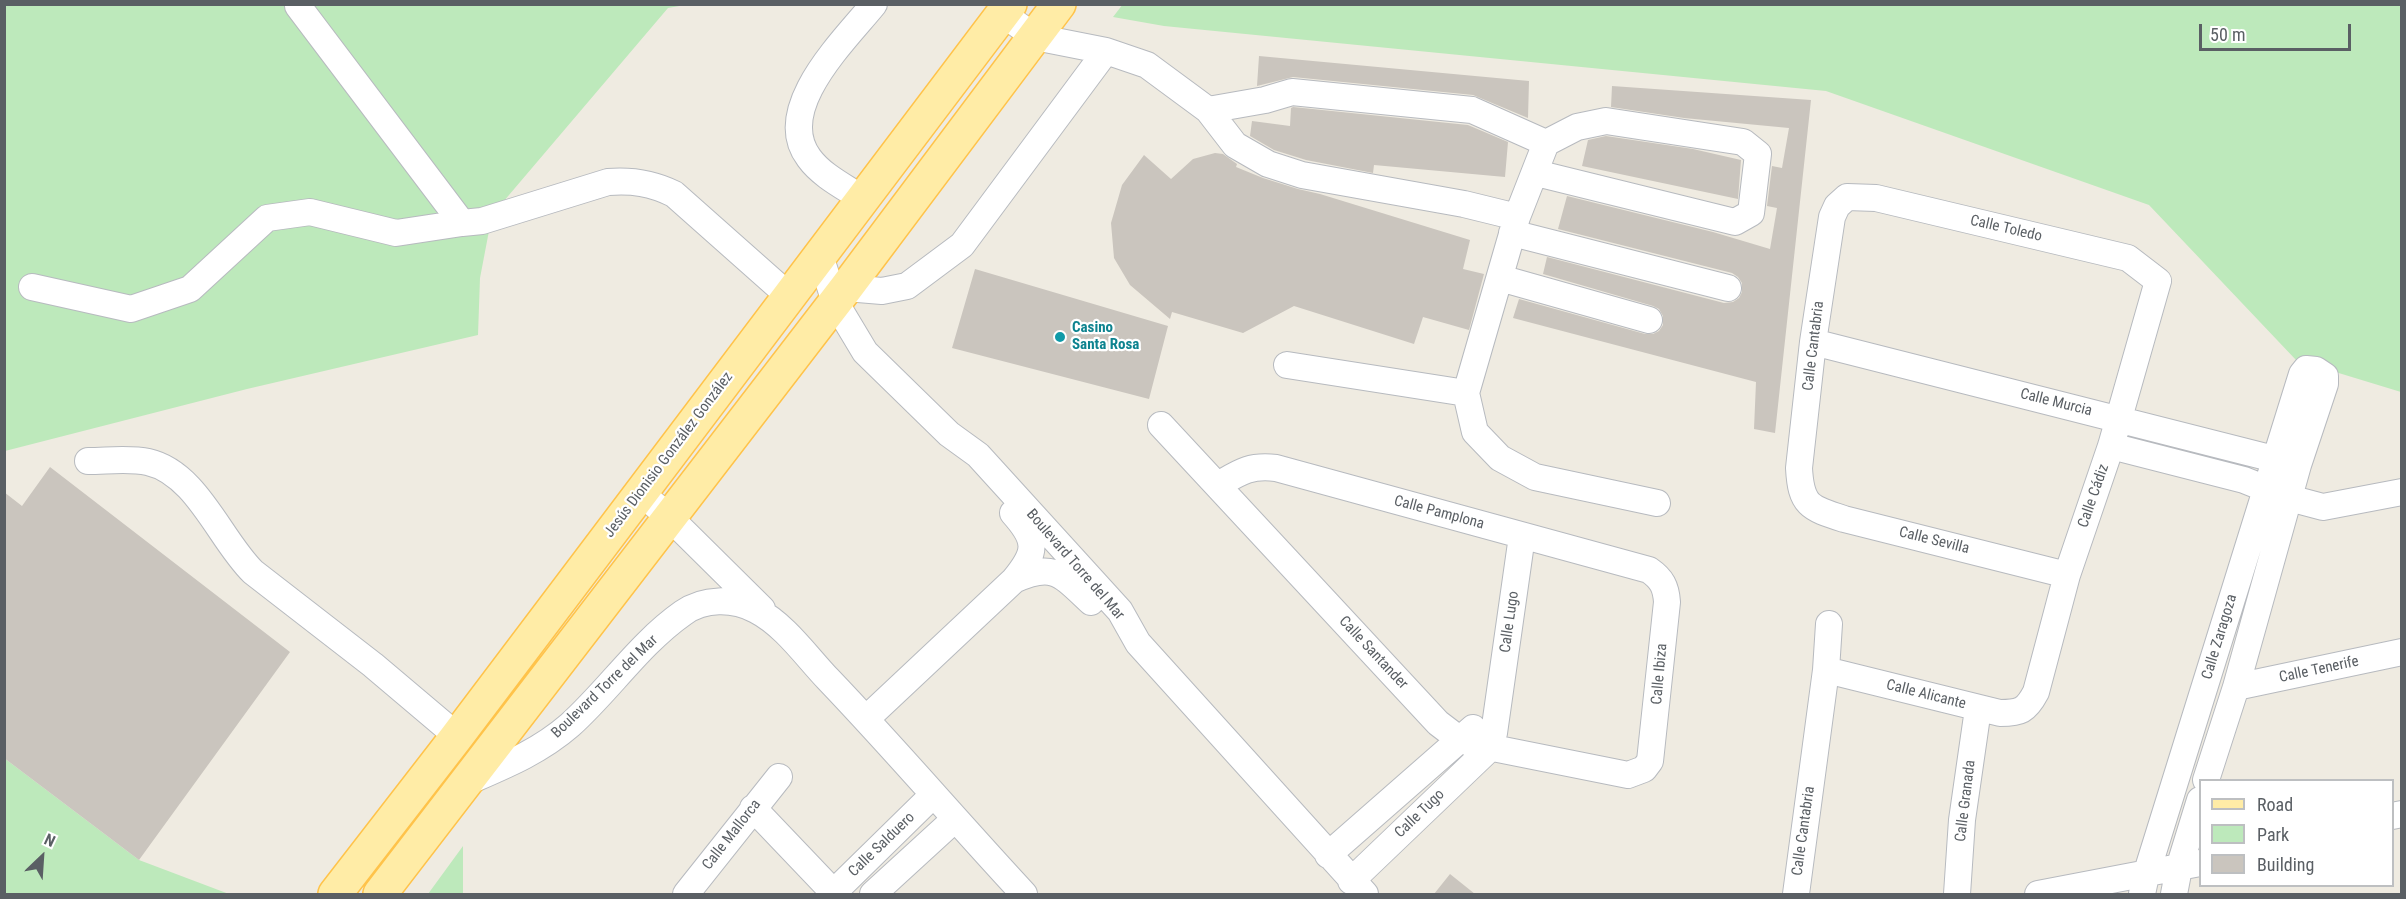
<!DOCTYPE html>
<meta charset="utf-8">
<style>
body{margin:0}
#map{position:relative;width:2406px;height:899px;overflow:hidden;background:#efebe1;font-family:"Roboto Condensed",sans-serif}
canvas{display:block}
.frame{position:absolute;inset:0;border:6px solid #5a5f64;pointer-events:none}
.legend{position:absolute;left:2199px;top:779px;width:195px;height:108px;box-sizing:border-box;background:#fff;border:2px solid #bdbfc1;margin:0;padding:8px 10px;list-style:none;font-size:18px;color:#5a5f64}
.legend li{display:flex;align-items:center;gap:12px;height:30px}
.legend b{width:30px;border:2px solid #bdbfc1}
.north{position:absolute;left:12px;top:827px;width:60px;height:60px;-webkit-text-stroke:4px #fff;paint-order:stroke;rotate:25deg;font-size:16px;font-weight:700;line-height:24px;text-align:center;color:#5a5f64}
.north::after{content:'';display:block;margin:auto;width:21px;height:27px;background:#5a5f64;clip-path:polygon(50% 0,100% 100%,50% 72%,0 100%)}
.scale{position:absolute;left:2199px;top:24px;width:152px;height:27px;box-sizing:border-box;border:3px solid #5a5f64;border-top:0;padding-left:8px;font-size:18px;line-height:21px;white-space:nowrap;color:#5a5f64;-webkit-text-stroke:4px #fff;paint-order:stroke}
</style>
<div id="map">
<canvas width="2406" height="899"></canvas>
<div class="frame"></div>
<ul class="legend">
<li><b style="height:8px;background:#ffeca6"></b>Road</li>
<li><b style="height:16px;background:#bde9bb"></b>Park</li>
<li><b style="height:16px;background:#cac5be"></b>Building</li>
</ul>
<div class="north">N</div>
<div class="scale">50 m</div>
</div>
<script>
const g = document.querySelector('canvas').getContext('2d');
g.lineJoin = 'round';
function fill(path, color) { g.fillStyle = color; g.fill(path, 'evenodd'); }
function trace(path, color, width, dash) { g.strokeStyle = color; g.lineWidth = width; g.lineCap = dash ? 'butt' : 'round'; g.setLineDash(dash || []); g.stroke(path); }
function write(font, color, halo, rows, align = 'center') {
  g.font = font + ' "Roboto Condensed",sans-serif'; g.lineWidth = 4.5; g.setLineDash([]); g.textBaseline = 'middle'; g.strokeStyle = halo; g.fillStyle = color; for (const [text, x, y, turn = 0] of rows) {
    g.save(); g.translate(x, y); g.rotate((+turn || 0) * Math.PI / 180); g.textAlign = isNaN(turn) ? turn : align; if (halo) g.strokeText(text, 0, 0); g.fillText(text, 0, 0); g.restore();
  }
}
fill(new Path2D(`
 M1123,4L2401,5V392L2296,360L2149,205L1826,91L1164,26L1113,17Z
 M5,5H685L668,8L492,215L480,278L478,335L247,389L5,451Z
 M4,758L139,860L229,894H5Z
 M463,846V894H428Z`), '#bde9bb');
fill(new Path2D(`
 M1259,56L1529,81L1528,118L1473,95L1293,77L1257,86Z
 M1612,86L1811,100L1775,433L1754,429L1756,382L1513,318L1519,299L1645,334H1653L1659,331L1663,325V316L1659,309L1653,306L1543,274L1547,257L1724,303L1733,302L1739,298L1742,292V283L1738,277L1732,273L1558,229L1567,196L1713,232L1770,249L1777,208L1767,206L1772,166L1782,168L1789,128L1684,118L1611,107Z
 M1293,107L1468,125L1508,142L1505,177L1374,165L1373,173L1306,160L1274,150L1250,136L1252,121L1290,126L1291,108Z
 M1606,136L1693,149L1741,160L1738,199L1582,166L1588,140Z
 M1215,153L1223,154L1237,164L1236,167L1263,178L1298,189L1320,194L1470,240L1463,269L1484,274L1469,330L1423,317L1414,344L1294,306L1243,333L1172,312L1170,319L1130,285L1114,258L1111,223L1122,185L1144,155L1171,179L1193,159Z
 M975,269L1168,326L1149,399L952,348Z
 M50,467L290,652L139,860L4,758V492L22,506Z
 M1450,874L1475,894H1434Z`), '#cac5be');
const minor = new Path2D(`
 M298,6L462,223L482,221L608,182C632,180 652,183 674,194L789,296
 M1003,14L1035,37L1106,51L1147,65L1208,110L1235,145L1268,164L1302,175L1464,204L1517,217L1466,393L1475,432L1500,458L1535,477L1657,503
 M1208,110L1265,100L1292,92L1472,110L1546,143L1517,217
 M1536,173L1735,222L1751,213L1758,154L1743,142L1606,121L1577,127L1546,143
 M863,199C845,187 822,176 809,158C772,109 845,40 874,4
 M1512,233L1728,288
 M818,260L824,268L835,302L865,352L949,434L978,455L1120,611L1138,643L1365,894
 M1500,278L1649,320
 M32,287L131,309L190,289L267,218L310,212L396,233L462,223
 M846,288L882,291L907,286L962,245L1106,51
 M1813,342L2290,463
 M1287,365L1466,393
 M1161,425L1438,723L1459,739L1473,744L1628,775L1644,769L1650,761L1667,602C1666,587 1662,579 1649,570L1276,468C1249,465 1240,472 1218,485
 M2111,446L2244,480L2289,498L2323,507L2402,492
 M88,461C107,461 130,458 148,462C197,473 220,540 253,572L373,665L457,736
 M641,493L670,518L762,609
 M1014,580C1054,562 1061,574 1091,602
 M1826,670L2000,713C2020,713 2026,711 2036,692L2067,575L2111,446L2158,281L2128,258L1876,198L1847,197L1837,206L1832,217L1813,342L1799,468C1801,505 1809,508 1844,519L2067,575
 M2236,687L2402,652
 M866,719L1014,580C1037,552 1038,541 1013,513
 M467,782C504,766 539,752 570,725C609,690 639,644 683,613C704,598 733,598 756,610C785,625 806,656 828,679C895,749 958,823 1024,894
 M753,808L835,894
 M2392,816L2402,814
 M1328,855L1473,728
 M1351,881L1490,748L1494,733L1522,536
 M686,894L779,777
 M832,894L933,795
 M873,894L955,819
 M1796,894L1826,670L1829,624
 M1957,894L1962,820L1978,709
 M2038,894L2200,863
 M2142,894L2146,875L2302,374L2306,369L2316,370L2325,376V384L2298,465L2236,687L2206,780
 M2174,894L2179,868L2200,800`);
const major = new Path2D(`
 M335,894L455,739L1010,4
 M380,894L846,288L1059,4`);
trace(minor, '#b7babf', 28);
trace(major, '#ffc34a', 36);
trace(minor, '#fff', 26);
trace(major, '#ffeca6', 33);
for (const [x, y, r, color] of [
 [1060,337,6,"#0f9aa8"]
]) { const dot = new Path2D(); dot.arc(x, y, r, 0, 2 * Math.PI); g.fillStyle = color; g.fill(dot); trace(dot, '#fff', 2); }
write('15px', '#5a5f64', '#fff', [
 ["Calle Toledo",2006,229,13],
 ["Calle Cantabria",1814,346,-83],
 ["Calle Murcia",2056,403,14],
 ["Jesús Dionisio González González",669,455,-53],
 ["Calle Cádiz",2094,496,-71],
 ["Calle Pamplona",1439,513,15],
 ["Calle Sevilla",1934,541,14],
 ["Boulevard Torre del Mar",1075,565,49],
 ["Calle Lugo",1510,622,-82],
 ["Calle Zaragoza",2220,637,-73],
 ["Calle Santander",1373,653,47],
 ["Calle Tenerife",2319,670,-12],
 ["Calle Ibiza",1660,674,-85],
 ["Boulevard Torre del Mar",605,687,-44],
 ["Calle Alicante",1926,695,14],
 ["Calle Granada",1966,801,-83],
 ["Calle Tugo",1420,814,-44],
 ["Calle Cantabria",1804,831,-82],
 ["Calle Mallorca",732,835,-52],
 ["Calle Salduero",882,845,-44]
]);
write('bold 15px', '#0d838f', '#fff', [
 ["Casino",1072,328],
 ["Santa Rosa",1072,345]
], 'left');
</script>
